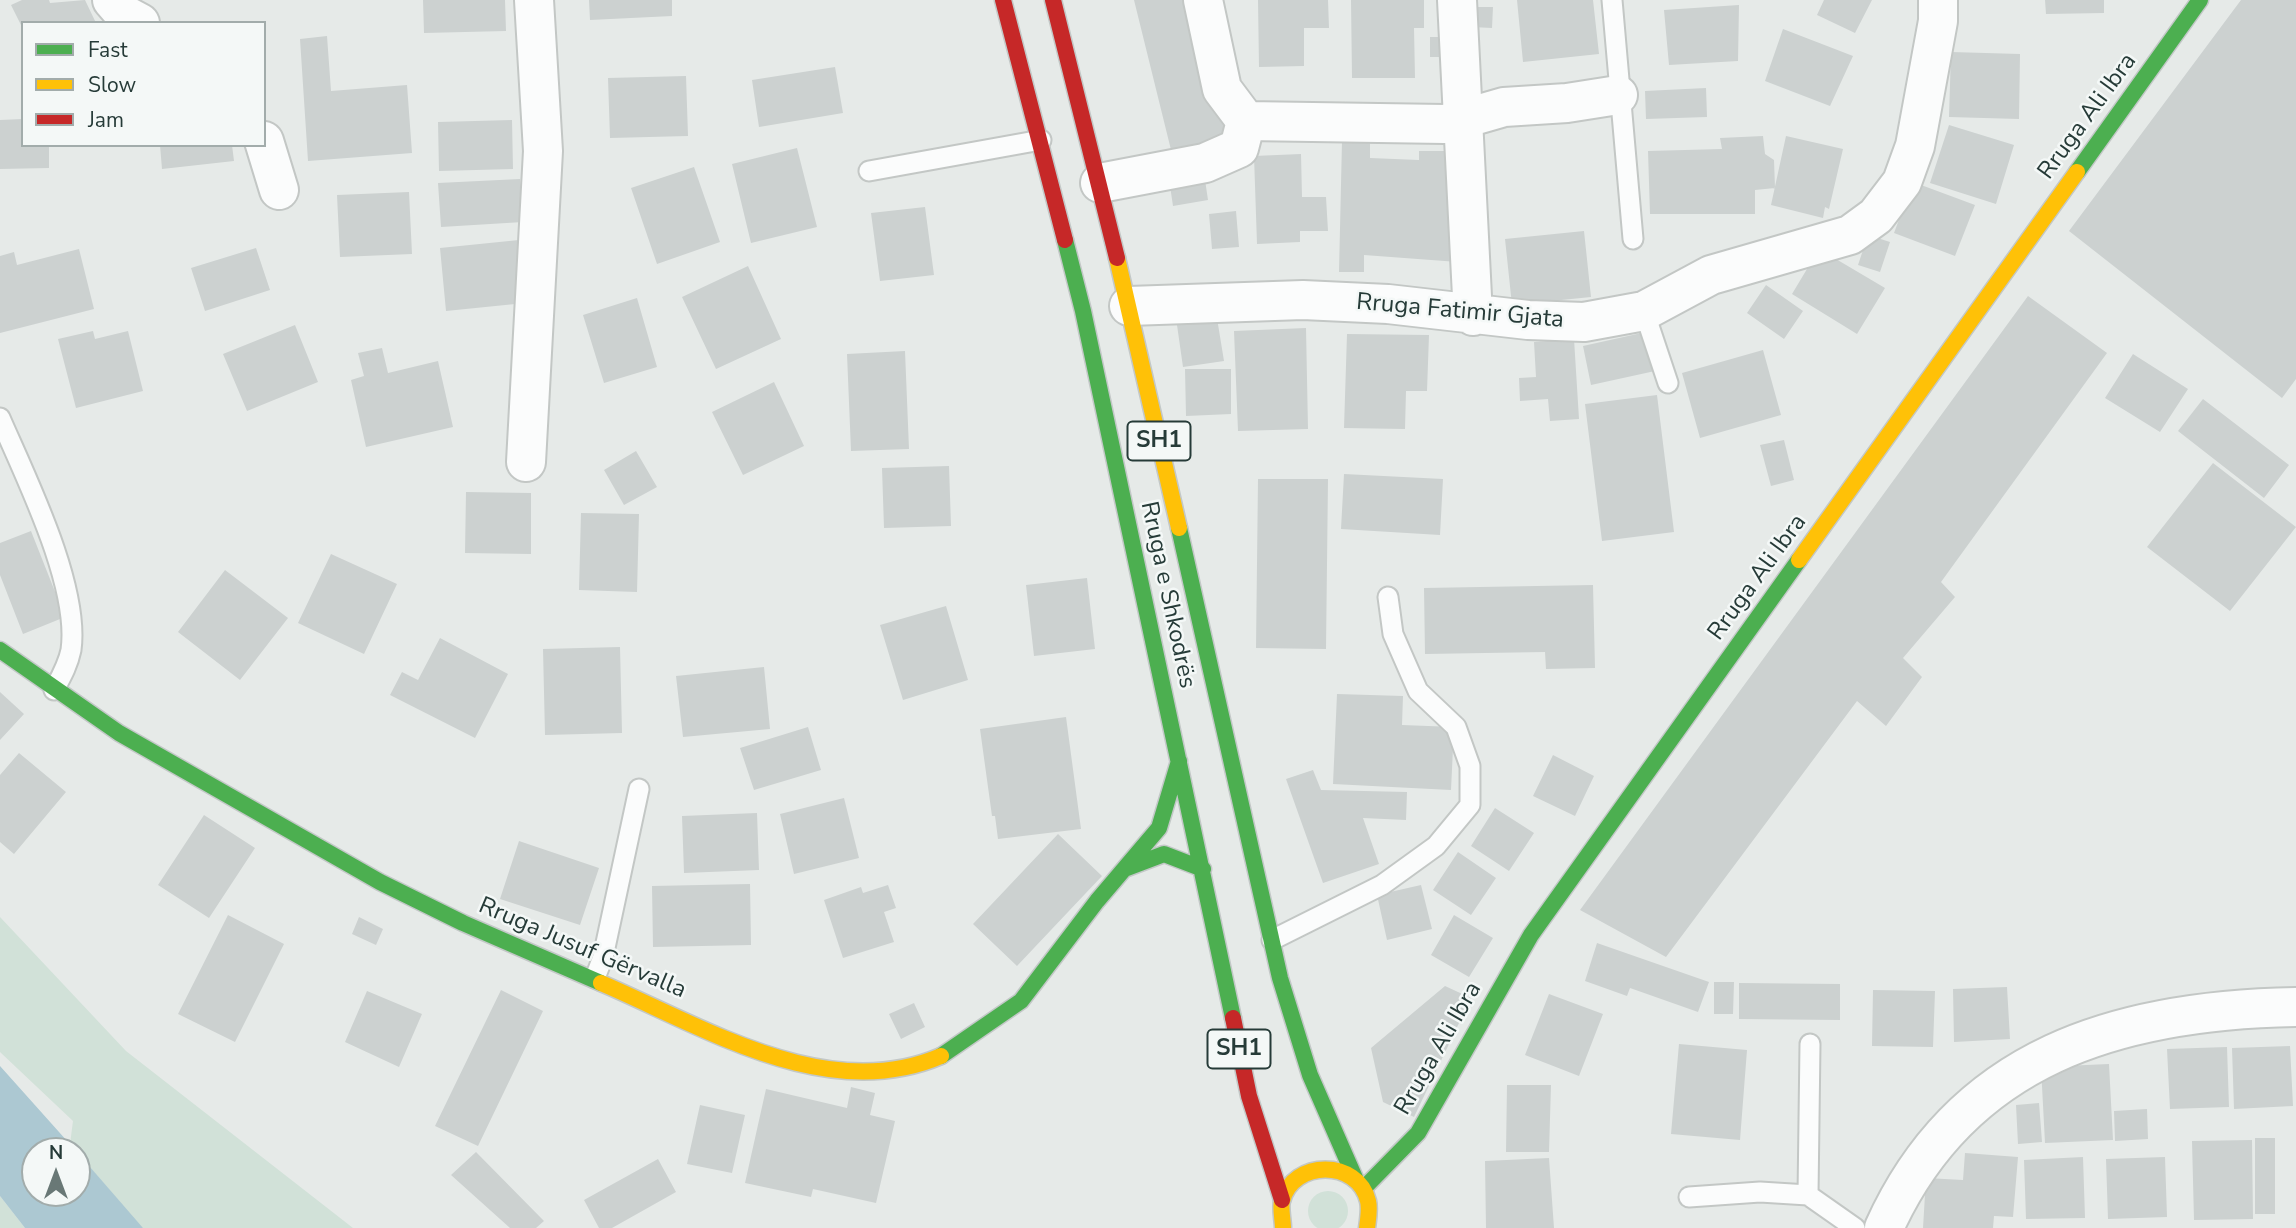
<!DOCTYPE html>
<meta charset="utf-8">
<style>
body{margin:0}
#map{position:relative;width:2296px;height:1228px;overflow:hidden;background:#e6eae8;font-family:"Nunito Sans",sans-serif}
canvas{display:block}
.legend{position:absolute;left:21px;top:21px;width:245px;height:126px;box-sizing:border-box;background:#f4f8f7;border:2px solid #a2acab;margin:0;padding:9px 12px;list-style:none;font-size:21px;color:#263b38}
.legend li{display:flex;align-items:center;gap:14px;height:35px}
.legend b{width:35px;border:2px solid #a2acab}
.north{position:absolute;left:21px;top:1137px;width:70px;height:70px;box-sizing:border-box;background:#f4f8f7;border:2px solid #a2acab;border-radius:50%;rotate:0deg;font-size:19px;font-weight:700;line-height:28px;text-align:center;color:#263b38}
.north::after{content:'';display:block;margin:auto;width:24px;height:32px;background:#697876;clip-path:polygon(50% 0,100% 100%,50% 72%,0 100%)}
</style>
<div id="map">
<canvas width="2296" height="1228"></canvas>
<ul class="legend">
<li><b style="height:9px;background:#4caf50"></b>Fast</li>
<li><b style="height:9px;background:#ffc107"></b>Slow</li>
<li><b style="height:9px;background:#c62828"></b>Jam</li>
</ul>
<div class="north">N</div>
</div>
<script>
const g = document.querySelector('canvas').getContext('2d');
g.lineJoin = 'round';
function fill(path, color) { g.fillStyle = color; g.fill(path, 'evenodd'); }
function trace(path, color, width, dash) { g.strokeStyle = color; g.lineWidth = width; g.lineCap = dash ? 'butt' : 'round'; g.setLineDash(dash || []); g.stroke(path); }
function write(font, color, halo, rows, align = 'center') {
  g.font = font + ' "Nunito Sans",sans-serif'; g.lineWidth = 5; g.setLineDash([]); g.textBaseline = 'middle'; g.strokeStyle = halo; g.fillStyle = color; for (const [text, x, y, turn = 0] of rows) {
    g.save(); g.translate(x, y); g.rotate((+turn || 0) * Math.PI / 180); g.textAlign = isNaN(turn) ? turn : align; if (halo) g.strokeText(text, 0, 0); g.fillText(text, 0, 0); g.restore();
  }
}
fill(new Path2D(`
 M0,917L126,1051L353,1228H143L139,1225L70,1144L73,1121L0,1052Z
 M1308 1211a20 20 0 1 1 40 0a20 20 0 1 1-40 0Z
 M0,1196L25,1228H0Z`), '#d1e1d8');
fill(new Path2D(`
 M0,1066L76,1151H35V1193H77V1152L143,1228H25L0,1196Z`), '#acc8d2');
fill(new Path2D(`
 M22,0H49L50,3L85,0L96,23H23V29L11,5Z
 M423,0H505L506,31L424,33Z
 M589,0H672V16L590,20Z
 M1134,0H1190L1232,145L1173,158Z
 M1258,0H1328L1329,28H1304V66L1259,67Z
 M1351,0H1424V28H1414L1415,78H1352Z
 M1517,0H1593L1599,54L1523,62Z
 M1824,0H1872L1855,33L1817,15Z
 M2045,0H2104V13L2046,14Z
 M2241,0H2296V379L2282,398L2069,231Z
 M1739,5L1738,61L1669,65L1664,10Z
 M1472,7H1493L1492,28L1472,27Z
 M1783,29L1853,56L1830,106L1765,81Z
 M327,36L331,91L407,85L412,153L308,161L300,39Z
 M1430,37H1451L1450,57H1430Z
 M1951,52L2020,54L2019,119L1949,117Z
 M835,67L843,113L759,127L752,80Z
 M686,76L688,136L610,138L608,78Z
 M1706,88L1707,117L1646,119L1645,91Z
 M23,119V145H49V168L0,169V120Z
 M512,120L513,169L439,171L438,122Z
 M1949,125L2014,145L1996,204L1930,183Z
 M1763,136L1765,154L1774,160L1775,188L1755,190V214H1650L1648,151L1722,149L1720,138Z
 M1786,136L1843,149L1829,209L1825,207L1823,218L1771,205Z
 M1342,141H1370V158L1419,160V151H1456L1458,262L1364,255V272H1339Z
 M160,145H232L234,161L162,169Z
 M797,148L817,227L751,243L732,164Z
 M1301,154L1302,197H1326L1328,231H1300V242L1257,244L1254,156Z
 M694,167L720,242L657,264L631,188Z
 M1204,173L1208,200L1173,206L1169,179Z
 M520,179L523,222L441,227L438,183Z
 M1913,182L1975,205L1955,256L1894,233Z
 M409,192L412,254L340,257L337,195Z
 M925,207L934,275L880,281L871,213Z
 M1236,211L1239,247L1212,249L1209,214Z
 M1584,231L1591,297L1512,305L1505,239Z
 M1868,235L1890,242L1880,272L1858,265Z
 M519,240L525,303L446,311L440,248Z
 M256,248L270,290L205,311L191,268Z
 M79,249L94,309L0,333V256L14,252L17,265Z
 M1819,249L1885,288L1857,334L1792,294Z
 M748,266L781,339L716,369L682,297Z
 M1766,285L1803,311L1784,339L1747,313Z
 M2028,296L2107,353L1941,582L1955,597L1903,658L1922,677L1886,726L1857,701L1666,957L1580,910Z
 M637,298L657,367L604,383L583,315Z
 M1215,306L1224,361L1183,367L1175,311Z
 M295,325L318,382L247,411L223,354Z
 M1306,328L1308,429L1238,431L1234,331Z
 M93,331L95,339L128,331L143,391L76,408L58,339Z
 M1646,332L1655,371L1591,385L1583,346Z
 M1347,334L1429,335L1427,391H1406L1405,429L1344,428Z
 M1574,339L1579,419L1550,421L1548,399L1520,401L1519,378L1536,377L1534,342Z
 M382,348L388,373L438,361L453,427L366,447L351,380L364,376L358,353Z
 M1763,350L1781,415L1700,438L1682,373Z
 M905,351L909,449L851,451L847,354Z
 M2133,354L2188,389L2160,432L2105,398Z
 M1185,369H1231V414L1186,416Z
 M774,382L804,446L743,475L712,412Z
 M1657,395L1674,532L1602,541L1585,404Z
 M2203,399L2289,465L2264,498L2178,431Z
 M1784,440L1794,480L1771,486L1760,445Z
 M636,451L657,487L624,505L604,470Z
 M2213,463L2296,527L2230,611L2147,547Z
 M949,466L951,526L884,528L882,468Z
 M1344,474L1443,479L1440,535L1341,529Z
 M1258,479H1328L1326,649L1256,648Z
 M466,492L531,493V554L465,553Z
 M581,513L639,514L637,592L579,590Z
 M31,531L65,617L23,634L0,575V543Z
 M331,554L397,584L364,654L298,623Z
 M225,570L288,618L240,680L178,632Z
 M1087,578L1095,649L1034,656L1026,585Z
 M1593,585L1595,668L1546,669L1545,652L1425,654L1424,588Z
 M946,606L968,680L903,700L880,625Z
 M440,638L508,674L475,738L390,695L402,672L418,680Z
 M620,647L622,733L545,735L543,649Z
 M764,667L770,729L683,737L676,676Z
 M0,692L24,714L0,740Z
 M1337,694L1403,696L1402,725L1454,727L1451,790L1333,784Z
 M1066,717L1081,829L998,839L995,816H992L980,729Z
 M808,727L821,770L754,790L740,748Z
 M19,753L66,792L14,854L0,842V775Z
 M1553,755L1594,776L1575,816L1533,796Z
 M1313,770L1321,790L1407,792L1406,820L1363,818L1379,864L1323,883L1286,779Z
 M844,798L859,858L794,874L780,814Z
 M1495,808L1534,833L1509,871L1471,846Z
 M757,813L759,870L684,873L682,816Z
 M204,815L255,848L209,918L158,885Z
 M1058,834L1102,876L1017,966L973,924Z
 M519,841L599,868L580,925L500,899Z
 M1458,852L1496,878L1471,915L1433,890Z
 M750,884L751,945L653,947L652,886Z
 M888,885L896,908L884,912L894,942L843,958L824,900L861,887L863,893Z
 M1421,885L1432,929L1387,940L1377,895Z
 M228,915L284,944L235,1042L178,1014Z
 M1454,915L1493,938L1469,977L1431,955Z
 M359,917L383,929L376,945L352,934Z
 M1597,943L1709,982L1698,1012L1630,988L1627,996L1585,981Z
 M1714,982H1734L1733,1014H1714Z
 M1739,983L1840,984V1020L1739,1019Z
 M1445,986L1471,998L1414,1117L1383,1102L1371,1048Z
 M2007,987L2010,1039L1954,1042L1953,989Z
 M501,990L543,1011L478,1146L435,1126Z
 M1873,990L1935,991L1933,1047L1872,1046Z
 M367,991L422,1014L399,1067L345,1042Z
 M1549,994L1603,1014L1579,1076L1525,1055Z
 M914,1003L925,1027L901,1039L889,1014Z
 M1679,1044L1747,1050L1740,1140L1671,1134Z
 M2290,1046L2293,1106L2234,1109L2232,1048Z
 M2227,1047L2229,1107L2170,1109L2167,1049Z
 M2109,1064L2113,1140L2045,1143L2041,1067Z
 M1507,1085H1551L1549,1152H1506Z
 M851,1087L875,1093L870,1115L895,1121L876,1203L813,1189L811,1197L745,1183L766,1089L847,1108Z
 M2039,1103L2042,1142L2018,1144L2016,1105Z
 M700,1105L745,1115L732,1173L687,1164Z
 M2147,1109L2148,1139L2115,1141L2114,1111Z
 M2255,1138H2275V1214H2255Z
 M2252,1140L2253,1219L2194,1220L2192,1141Z
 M476,1152L544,1221L536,1228H510L451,1175Z
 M1965,1153L2018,1157L2013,1217L1994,1216L1993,1228H1923L1926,1178L1963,1180Z
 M2083,1157L2085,1218L2026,1219L2024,1160Z
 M2165,1157L2167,1217L2108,1219L2106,1159Z
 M1549,1158L1554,1228H1486L1485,1161Z
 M658,1159L676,1192L612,1228H599L584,1200Z`), '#ccd1d0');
const lane = new Path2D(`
 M1612,0L1633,239
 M869,171L1041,140
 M1644,311L1668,383
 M0,418C26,478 80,586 71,650C68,665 61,677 54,690
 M1272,940L1382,885L1436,846L1470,805V766L1456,727L1418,691L1393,634L1388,597
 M595,978L603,957L639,789
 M1810,1044L1808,1195L1855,1228
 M1689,1197L1760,1192L1808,1195`);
const street = new Path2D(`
 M112,0L125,15L140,23
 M1203,0L1222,89L1246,121
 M1457,0L1473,316
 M264,141L279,190
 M1100,183L1205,163L1239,148L1246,121L1445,124L1504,107L1567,103L1618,95
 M1129,306L1303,300L1388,304L1528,320L1584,322L1644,311L1711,275L1850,235L1876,216L1902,182L1915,146L1938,21V0
 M526,462L543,151L534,0
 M1884,1228C1962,1055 2120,1010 2296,1007`);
const fast = new Path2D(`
 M2077,172L2200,0
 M1065,240L1083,311L1233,1018
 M1179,528L1280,978L1310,1075L1355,1178
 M0,650L119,733L380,882L463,923L601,983
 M1127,868L1164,854L1203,869
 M941,1056L1021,1001L1097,901L1159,828L1179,761
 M1364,1188L1418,1133L1531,935L1799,560`);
const slow = new Path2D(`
 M1117,258L1179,528
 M1799,560L2077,172
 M601,983C704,1027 828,1105 941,1056
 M1283,1228C1283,1220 1280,1208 1282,1201C1293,1159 1358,1159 1368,1201C1370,1209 1368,1220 1367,1228`);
const jam = new Path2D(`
 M1003,0L1065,240
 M1053,0L1117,258
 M1233,1018L1249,1096L1282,1200`);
trace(lane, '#c3c7c5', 23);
trace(street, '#c3c7c5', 42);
trace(fast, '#c3c8c7', 19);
trace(slow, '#c3c8c7', 19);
trace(jam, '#c3c8c7', 19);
trace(lane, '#fbfcfc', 19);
trace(street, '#fbfcfc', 38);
trace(fast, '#4caf50', 16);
trace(slow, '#ffc107', 16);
trace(jam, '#c62828', 16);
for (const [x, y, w] of [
 [1159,441,63],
 [1239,1049,63]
]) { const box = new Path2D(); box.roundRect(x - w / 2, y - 19.5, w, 39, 5); g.fillStyle = '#f4f8f7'; g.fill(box); trace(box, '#263b38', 2); }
write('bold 23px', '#263b38', null, [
 ["SH1",1159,441],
 ["SH1",1239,1049]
]);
write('24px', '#263b38', '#f4f8f7', [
 ["Rruga Ali Ibra",2088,117,-54],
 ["Rruga Fatimir Gjata",1460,312,5],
 ["Rruga Ali Ibra",1758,578,-54],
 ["Rruga e Shkodrës",1167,595,78],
 ["Rruga Jusuf Gërvalla",582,949,23],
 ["Rruga Ali Ibra",1439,1049,-60]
]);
</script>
